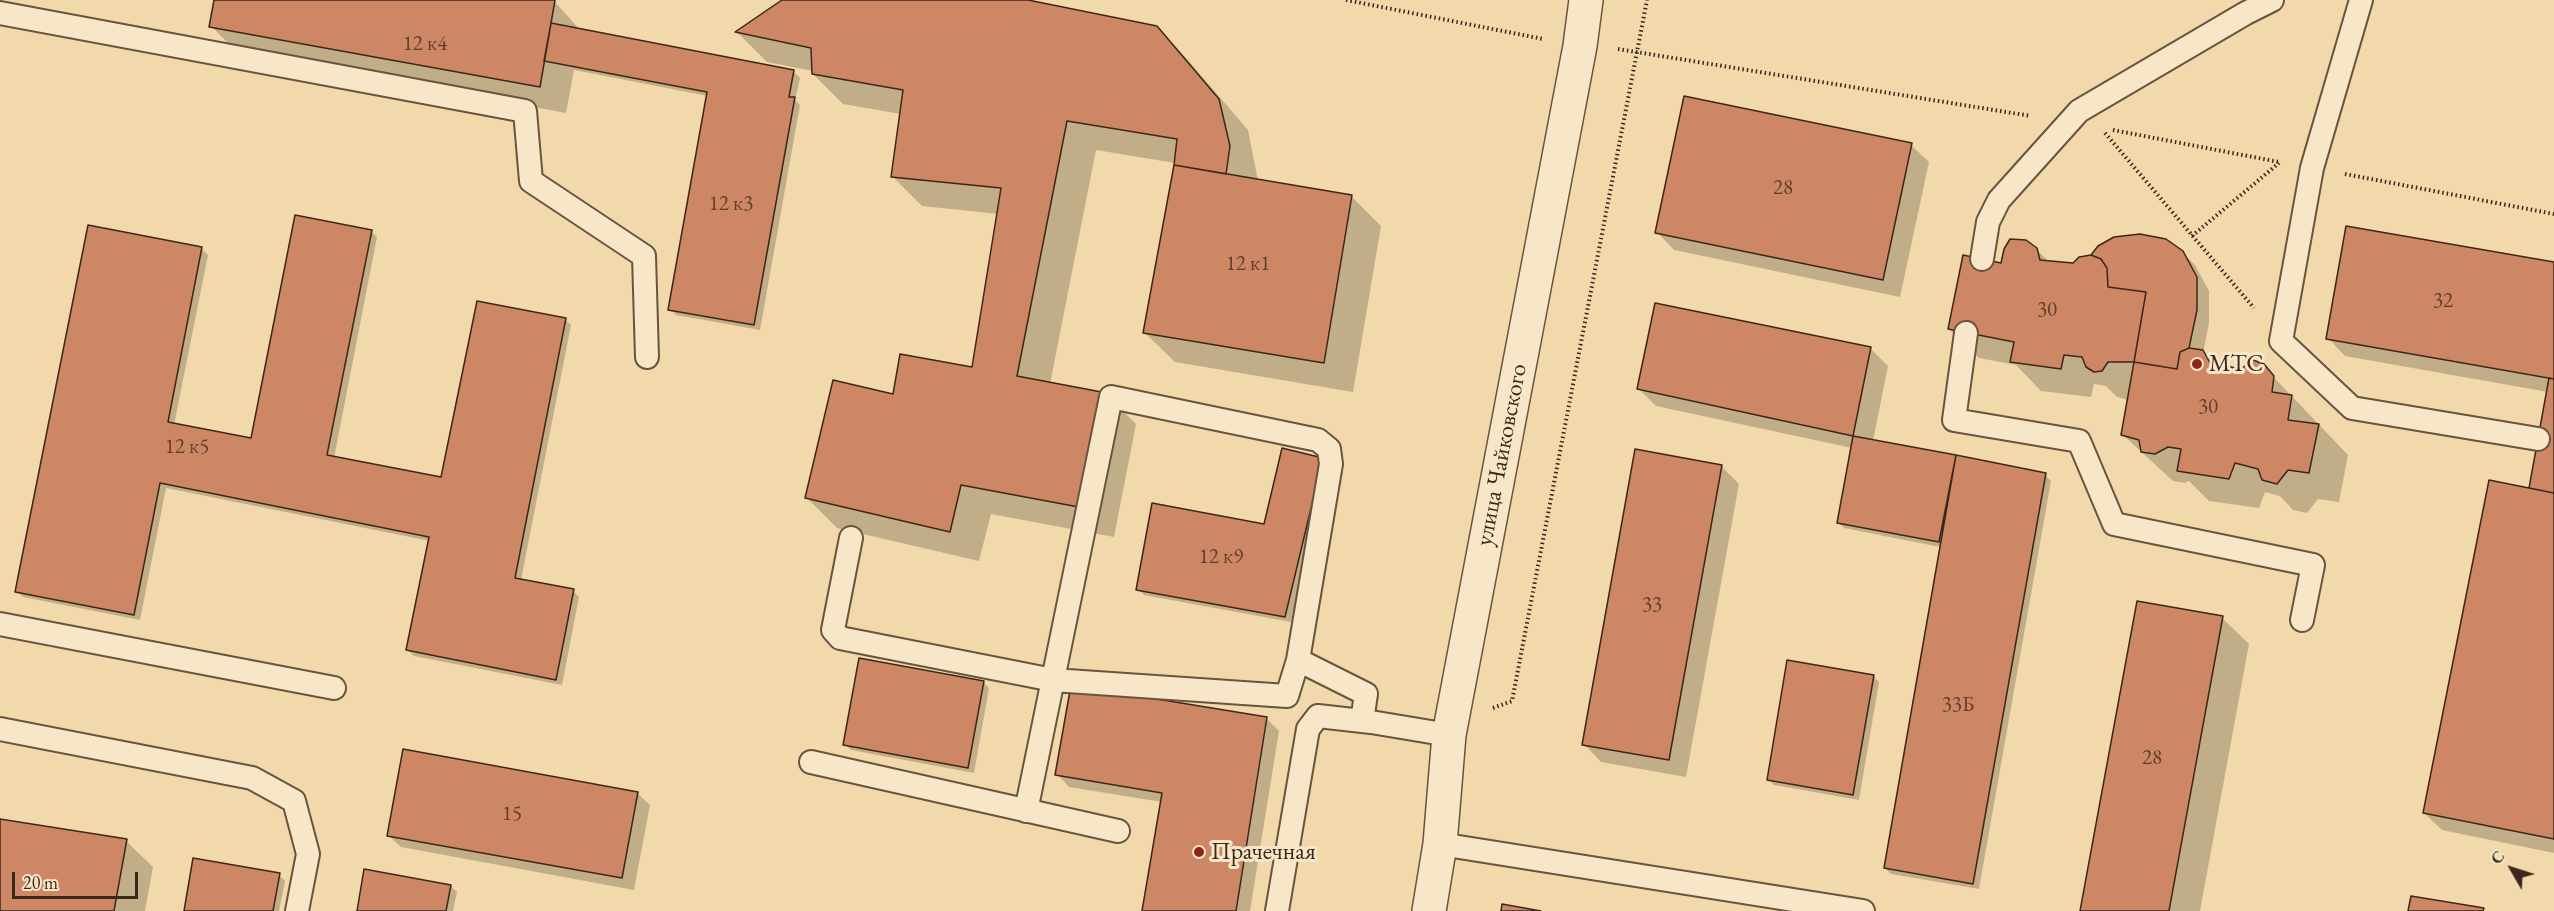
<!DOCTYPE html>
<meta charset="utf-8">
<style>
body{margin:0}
#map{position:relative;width:2554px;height:911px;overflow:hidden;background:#f2d9ab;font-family:"EB Garamond",serif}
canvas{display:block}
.north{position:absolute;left:2482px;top:839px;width:60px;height:60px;-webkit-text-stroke:4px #f7e6c8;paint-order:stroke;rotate:309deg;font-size:16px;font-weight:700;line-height:24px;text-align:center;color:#3b271b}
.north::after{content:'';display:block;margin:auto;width:21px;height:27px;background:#3b271b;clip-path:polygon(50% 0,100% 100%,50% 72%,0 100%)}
.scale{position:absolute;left:12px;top:872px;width:126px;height:27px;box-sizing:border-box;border:3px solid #3b271b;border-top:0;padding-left:8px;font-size:18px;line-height:21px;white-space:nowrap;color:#3b271b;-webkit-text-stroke:4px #f7e6c8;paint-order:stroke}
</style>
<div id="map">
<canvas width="2554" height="911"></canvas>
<div class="north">С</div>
<div class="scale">20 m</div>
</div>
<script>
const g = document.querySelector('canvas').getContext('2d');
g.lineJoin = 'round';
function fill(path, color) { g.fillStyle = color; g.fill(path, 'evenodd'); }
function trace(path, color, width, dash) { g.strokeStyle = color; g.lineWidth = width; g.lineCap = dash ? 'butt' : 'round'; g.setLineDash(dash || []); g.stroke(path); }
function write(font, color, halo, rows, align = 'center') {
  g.font = font + ' "EB Garamond",serif'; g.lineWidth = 6; g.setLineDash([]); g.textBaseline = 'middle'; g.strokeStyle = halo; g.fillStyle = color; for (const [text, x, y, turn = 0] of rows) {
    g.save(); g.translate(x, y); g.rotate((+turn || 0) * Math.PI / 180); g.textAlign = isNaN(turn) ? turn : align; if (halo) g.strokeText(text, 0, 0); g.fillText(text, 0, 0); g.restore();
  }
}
fill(new Path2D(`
 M216,0H545L555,2L581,31L794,72L800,78L795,100L800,105L760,330L676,315L670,309L708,96L574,70L566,113L238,53L211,26Z
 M785,0H1020L1156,27L1186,58L1248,130L1258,181L1351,196L1381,226L1353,392L1175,362L1145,333L1175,163L1096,150L1050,384L1106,394L1136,424L1114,537L991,514L979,561L837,528L807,498L894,395L973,369L998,214L922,206L892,176L901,114L843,104L813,74V71L767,62L738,33Z
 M1911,145L1929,162L1900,297L1674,250L1657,232Z
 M89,227L202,249L208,255L174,425L252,440L371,231L377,237L334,458L443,479L565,319L571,325L521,580L573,591L579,597L562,685L414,656L408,650L430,541L166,488L140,620L23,597L17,591Z
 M2036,249L2049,262L2073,265L2182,252L2195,265L2209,291V323L2203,353L2216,366L2242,371L2263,366L2348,455L2339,502L2318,499L2307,513L2293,510L2280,496L2265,492L2259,508L2209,501L2189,481L2185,483L2173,481L2122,434L2128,400L2117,397L2106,386L2094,384L2091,397L2041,391L2016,365L1979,358L1949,329L2002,264Z
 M2554,264V853L2442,830L2424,813L2530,490L2548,392L2345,356L2328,338Z
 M1870,348L1888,366L1873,441L2045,475L2051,481L1979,889L1891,874L1885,868L1940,547L1844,528L1838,522L1852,448L1656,406L1639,389Z
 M1328,465L1291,622L1144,595L1138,589L1265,525Z
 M1721,466L1739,484L1686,777L1601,762L1584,744Z
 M2222,618L2249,644L2200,911H2081Z
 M1873,676L1879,682L1859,800L1774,785L1768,779Z
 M983,682L989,688L974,773L851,750L845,744Z
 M1267,719L1279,731L1250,911H1143L1162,802L1069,787L1057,774Z
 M637,793L650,805L634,890L401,847L388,835Z
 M0,821L126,841L153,867L145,911H0Z
 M279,875L285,881L279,911H185Z
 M451,886L457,892L453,911H358Z`), '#0003');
const building = new Path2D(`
 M214,0H555L540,87L209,27Z
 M782,0H1028L1157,26L1219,99L1230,146L1226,174L1174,165L1177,139L1067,121L1017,376L1107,393L1084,508L961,485L950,532L805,498L833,380L893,394L900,354L972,367L1001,188L891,177L903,90L812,74L811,48L735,32Z
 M551,23L794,70L789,97H795L754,325L668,310L707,92L544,61Z
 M1684,96L1912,143L1883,280L1655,233Z
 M1174,165L1352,195L1324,363L1143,333Z
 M295,215L372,230L327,455L441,477L477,301L566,318L515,578L574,589L556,680L406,650L429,537L160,483L134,615L15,592L88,225L202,247L168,422L251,438Z
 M2346,226L2554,262V379L2326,339Z
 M2140,234L2166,239L2183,251L2197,277V310L2189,348L2180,352L2177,369L2134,362L2146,292L2108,287L2107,268L2101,259L2091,255L2098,246L2114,237Z
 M2010,239L2026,240L2037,248L2040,260L2073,263L2079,257L2091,255L2101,259L2107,268L2108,287L2146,292L2134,362H2108L2102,371L2094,372L2086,367L2082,357L2064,355L2061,369L2010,362L2014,342L1948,329L1963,255L2001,263L2004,249Z
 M1655,303L1871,347L1853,436L1637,389Z
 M2189,348L2203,350L2210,363L2241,369L2253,360L2264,364L2274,376L2272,392L2292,395L2288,420L2319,424L2309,473L2288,470L2277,484L2262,480L2258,469L2235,463L2229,479L2177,471L2181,449L2168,447L2155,454L2141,452L2139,440L2121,435L2134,362L2177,369L2180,352Z
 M2549,378L2554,379V493L2529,488Z
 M1853,436L1956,455L1939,542L1837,523Z
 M1282,448L1323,458L1285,617L1136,590L1152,503L1264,524Z
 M1635,449L1722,465L1669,760L1582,745Z
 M1956,455L2046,473L1973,884L1884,868Z
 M2489,480L2554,493V839L2423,813Z
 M2137,601L2223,616L2169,911H2080Z
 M859,658L984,681L968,768L843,745Z
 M1787,660L1874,675L1853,795L1767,780Z
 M1071,685L1267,717L1236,911H1142L1162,793L1055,775Z
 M403,749L638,792L622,878L387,836Z
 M0,819L127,839L114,911H0Z
 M193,858L280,873L273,911H184Z
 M364,869L451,885L446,911H357Z
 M2411,896L2484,908L2483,911H2408Z
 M1502,904L1541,911H1501Z`);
fill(building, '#ce8764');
trace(building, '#3b271b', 1.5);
const lane = new Path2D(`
 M2361,0L2312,168L2281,341L2352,408L2538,439
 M0,13L525,111L531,181L644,256L647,357
 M1982,259L1988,222L1999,200L2079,111L2246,13L2272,0
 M1966,333L1954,420L2079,441L2114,524L2313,565L2302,620
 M851,538L833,630L840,638L1053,680L1287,696L1298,660L1331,464L1329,449L1318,440L1111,397L1026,811
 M0,624L334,688
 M1298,660L1366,694L1362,721
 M0,729L252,778L294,801L308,854L297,911
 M811,762L1118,831
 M1440,844L1863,911
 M1277,911L1308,729L1318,716L1371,722L1449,735`);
const street = new Path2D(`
 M1429,911L1440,844L1449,735L1580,46L1586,0`);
trace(lane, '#69543f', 26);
trace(street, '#69543f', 36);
trace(new Path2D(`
 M1346,0L1543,39
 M1618,49L2031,116
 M2113,130L2279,162
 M2105,133L2254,308
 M2345,174L2554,214
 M2192,236L2279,163
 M1493,708L1512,701L1647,0`), '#3b271b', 4, [1.5, 3]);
trace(lane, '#f7e6c8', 22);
trace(street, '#f7e6c8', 33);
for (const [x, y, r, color] of [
 [2197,364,6,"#8f2418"],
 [1199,852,6,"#8f2418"]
]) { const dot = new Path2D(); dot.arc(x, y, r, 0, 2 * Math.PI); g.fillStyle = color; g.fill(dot); trace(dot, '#f7e6c8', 2); }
write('21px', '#603f2d', null, [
 ["12 к4",425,44],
 ["28",1783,188],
 ["12 к3",731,204],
 ["12 к1",1248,264],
 ["32",2443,301],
 ["30",2047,310],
 ["30",2208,407],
 ["12 к5",187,447],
 ["12 к9",1221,557],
 ["33",1652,605],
 ["33Б",1958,705],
 ["28",2152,758],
 ["15",512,814]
]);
write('24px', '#3b271b', '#f7e6c8', [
 ["МТС",2209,364],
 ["Прачечная",1211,852]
], 'left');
write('24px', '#3b271b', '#f7e6c8', [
 ["улица Чайковского",1502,455,-79]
]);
</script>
